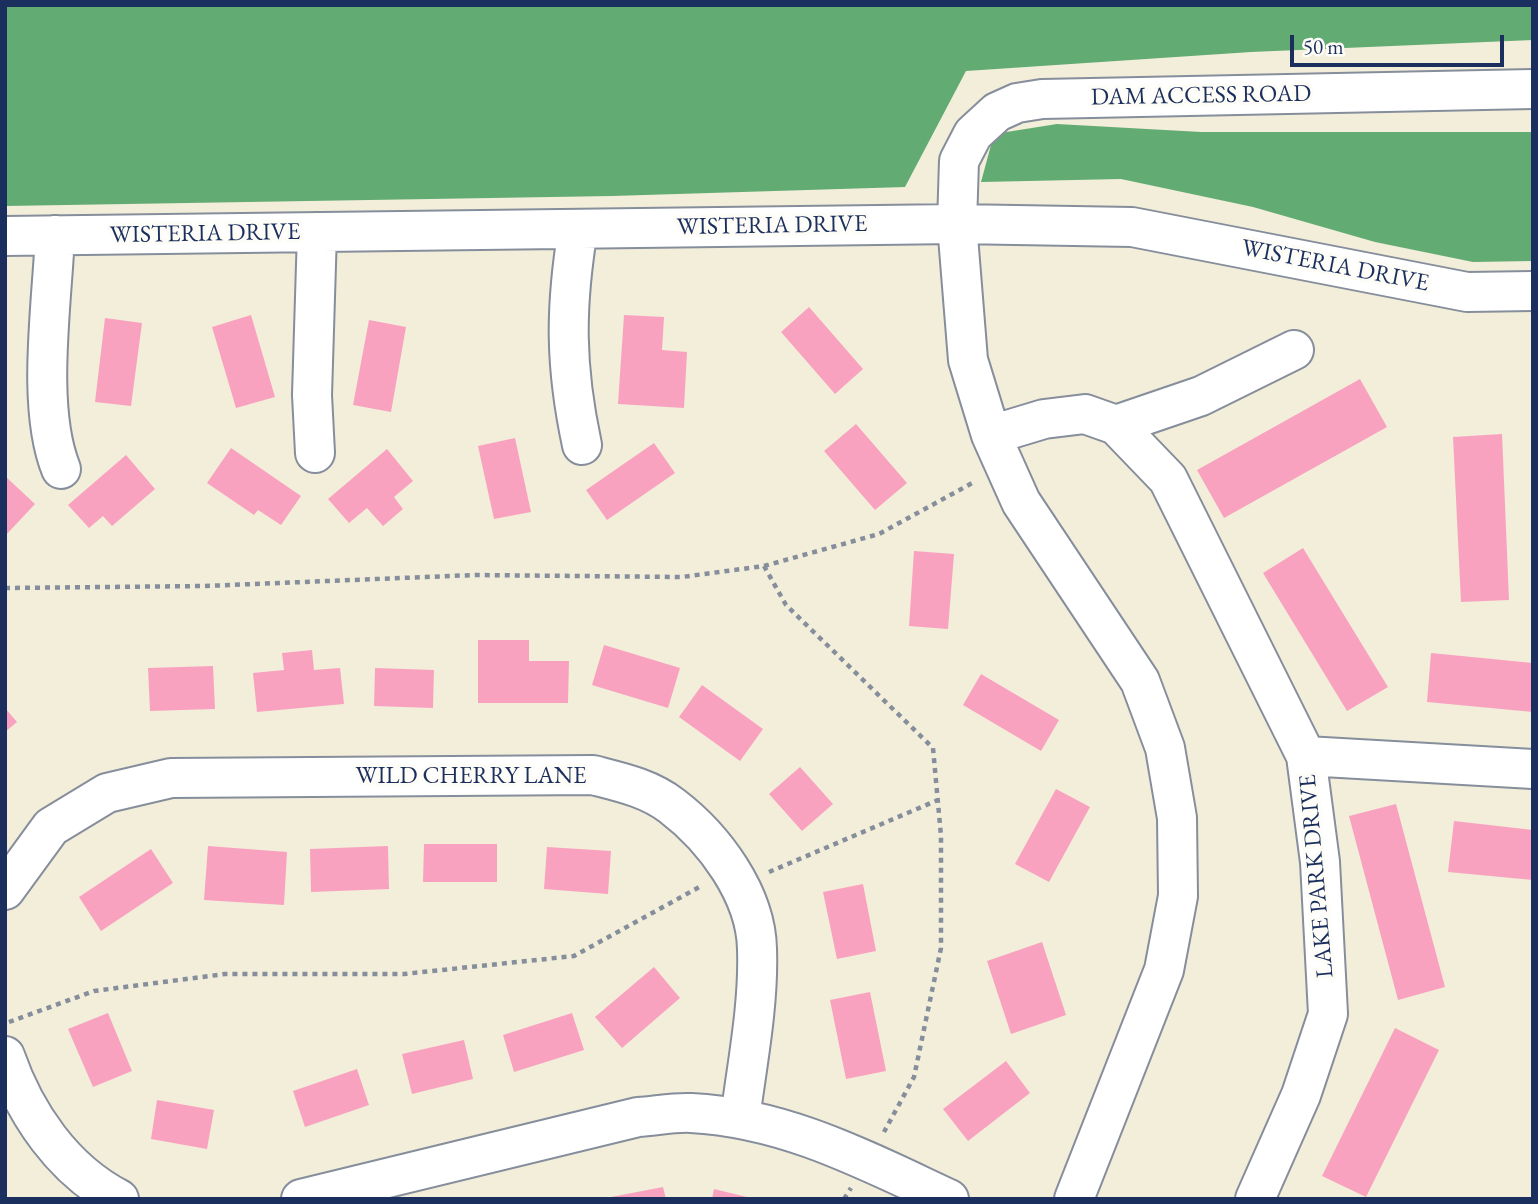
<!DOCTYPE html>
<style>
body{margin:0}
#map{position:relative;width:1538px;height:1204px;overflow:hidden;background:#f2eeda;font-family:"EB Garamond",serif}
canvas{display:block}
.frame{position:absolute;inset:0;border:7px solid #1b2f5e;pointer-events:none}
.scale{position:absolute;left:1290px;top:35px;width:214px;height:32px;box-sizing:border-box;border:4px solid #1b2f5e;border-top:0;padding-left:9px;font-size:21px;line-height:24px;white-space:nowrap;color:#1b2f5e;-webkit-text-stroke:5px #fdfcf7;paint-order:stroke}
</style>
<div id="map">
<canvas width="1538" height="1204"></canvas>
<div class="frame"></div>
<div class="scale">50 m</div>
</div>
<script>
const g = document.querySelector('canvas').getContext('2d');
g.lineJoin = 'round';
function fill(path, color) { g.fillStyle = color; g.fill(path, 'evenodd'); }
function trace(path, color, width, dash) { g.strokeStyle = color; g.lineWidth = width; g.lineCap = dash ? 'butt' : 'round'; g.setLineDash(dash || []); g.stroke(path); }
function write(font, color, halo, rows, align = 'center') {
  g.font = font + ' "EB Garamond",serif'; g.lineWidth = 7; g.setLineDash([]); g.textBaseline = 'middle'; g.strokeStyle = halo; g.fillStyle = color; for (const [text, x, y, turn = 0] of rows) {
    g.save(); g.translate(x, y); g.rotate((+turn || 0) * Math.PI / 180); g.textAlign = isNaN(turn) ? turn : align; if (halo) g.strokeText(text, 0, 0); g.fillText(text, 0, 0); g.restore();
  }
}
fill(new Path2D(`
 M5,5H1533V40L1251,52L966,71L905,187L612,196L5,206Z
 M1057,124L1201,132H1533V261L1473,262L1375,242L1253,207L1121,179L981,182L994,134Z`), '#62ac74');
fill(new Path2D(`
 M809,307L863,369L835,394L781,332Z
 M251,315L275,397L236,408L212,327Z
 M624,315L664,317L662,350L687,352L684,408L618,404Z
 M105,318L142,323L131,406L95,402Z
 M369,320L406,327L391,412L353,405Z
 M1360,379L1387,427L1224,518L1197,470Z
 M856,424L907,483L875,510L824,451Z
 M1502,434L1509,600L1461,602L1453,437Z
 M515,438L531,512L494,519L478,446Z
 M654,443L675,473L607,520L586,490Z
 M231,448L301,496L281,525L258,510L254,515L207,483Z
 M387,449L413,481L394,497L403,509L383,526L367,508L349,523L328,499Z
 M126,455L155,489L112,526L103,516L89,528L68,505Z
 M5,476L35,504L5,536Z
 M1303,548L1388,687L1347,711L1263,573Z
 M914,551L954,554L948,629L909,626Z
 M478,640H529V661H569L568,703H478Z
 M604,645L680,668L668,708L592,685Z
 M312,650L314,670L340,668L344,704L257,712L253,673L284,670L282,653Z
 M1431,653L1533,663V712L1427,702Z
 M213,666L215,709L150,711L148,668Z
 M375,668L434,670L433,708L374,706Z
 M981,674L1059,720L1041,751L963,705Z
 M702,685L763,729L740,761L679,717Z
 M5,708L17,722L5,732Z
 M800,767L833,804L802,831L769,794Z
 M1056,789L1090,807L1049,882L1015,864Z
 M1396,804L1445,987L1398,1000L1349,816Z
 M1454,821L1533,830V880L1448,872Z
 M424,844H497V882H423Z
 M208,846L287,852L284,905L204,900Z
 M388,846L389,889L311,892L310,849Z
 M547,847L611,851L608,894L544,889Z
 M151,849L173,883L101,931L79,897Z
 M863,884L876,951L837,959L823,892Z
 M1042,942L1066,1015L1011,1034L987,961Z
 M654,967L680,998L622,1048L595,1017Z
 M870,992L886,1071L846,1079L830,1000Z
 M108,1013L132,1071L93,1087L68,1029Z
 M572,1013L584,1050L514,1072L503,1035Z
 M1395,1028L1439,1050L1366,1197L1322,1176Z
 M464,1040L473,1079L412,1094L402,1054Z
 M1006,1061L1030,1093L968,1141L943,1109Z
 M357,1069L369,1105L305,1127L293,1091Z
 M157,1100L214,1110L207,1149L151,1139Z
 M663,1187L666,1199H611V1197Z
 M714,1189L751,1198V1199H712Z`), '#f9a2c0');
const minor = new Path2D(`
 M578,229C565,308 565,366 582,445
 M55,235C52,304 36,407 61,469
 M5,236L957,224L1132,227L1467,292L1533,291
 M1116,425L1201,396L1294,350
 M991,435L1044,419L1085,414L1116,425L1168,479L1306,756L1320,862L1328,1014L1301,1095L1255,1199
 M315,453L312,395L317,232
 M1306,756L1533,769
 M5,890L51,827L107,793L171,778L593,775C620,782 649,788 672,806C714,838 756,894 757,949C759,1005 747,1064 740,1119
 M5,1056C25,1114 63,1170 119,1199
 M301,1199L638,1117C655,1116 674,1112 691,1113C786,1118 865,1160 949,1199
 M1074,1199L1164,970L1178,896L1177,818L1165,748L1140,681L1021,502L991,435L968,360L957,224L959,161L973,134L997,112L1017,103L1042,99L1533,89`);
trace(minor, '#868e9c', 42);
trace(new Path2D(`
 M764,566L786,605L933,748L941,836V948L914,1077L884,1132
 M5,588L205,586L475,575L682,577L764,566L879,534L976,481
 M769,872L938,800
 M9,1022L94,991L225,974H404L574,956L703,885
 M844,1199L851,1188`), '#868e9c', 4.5, [5, 5]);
trace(minor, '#fff', 38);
write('24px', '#1b2f5e', '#fdfcf7', [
 ["DAM ACCESS ROAD",1201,96,-1],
 ["WISTERIA DRIVE",772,226,-1],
 ["WISTERIA DRIVE",205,234,-1],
 ["WISTERIA DRIVE",1335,266,11],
 ["WILD CHERRY LANE",471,776],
 ["LAKE PARK DRIVE",1317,876,-95]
]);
</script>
